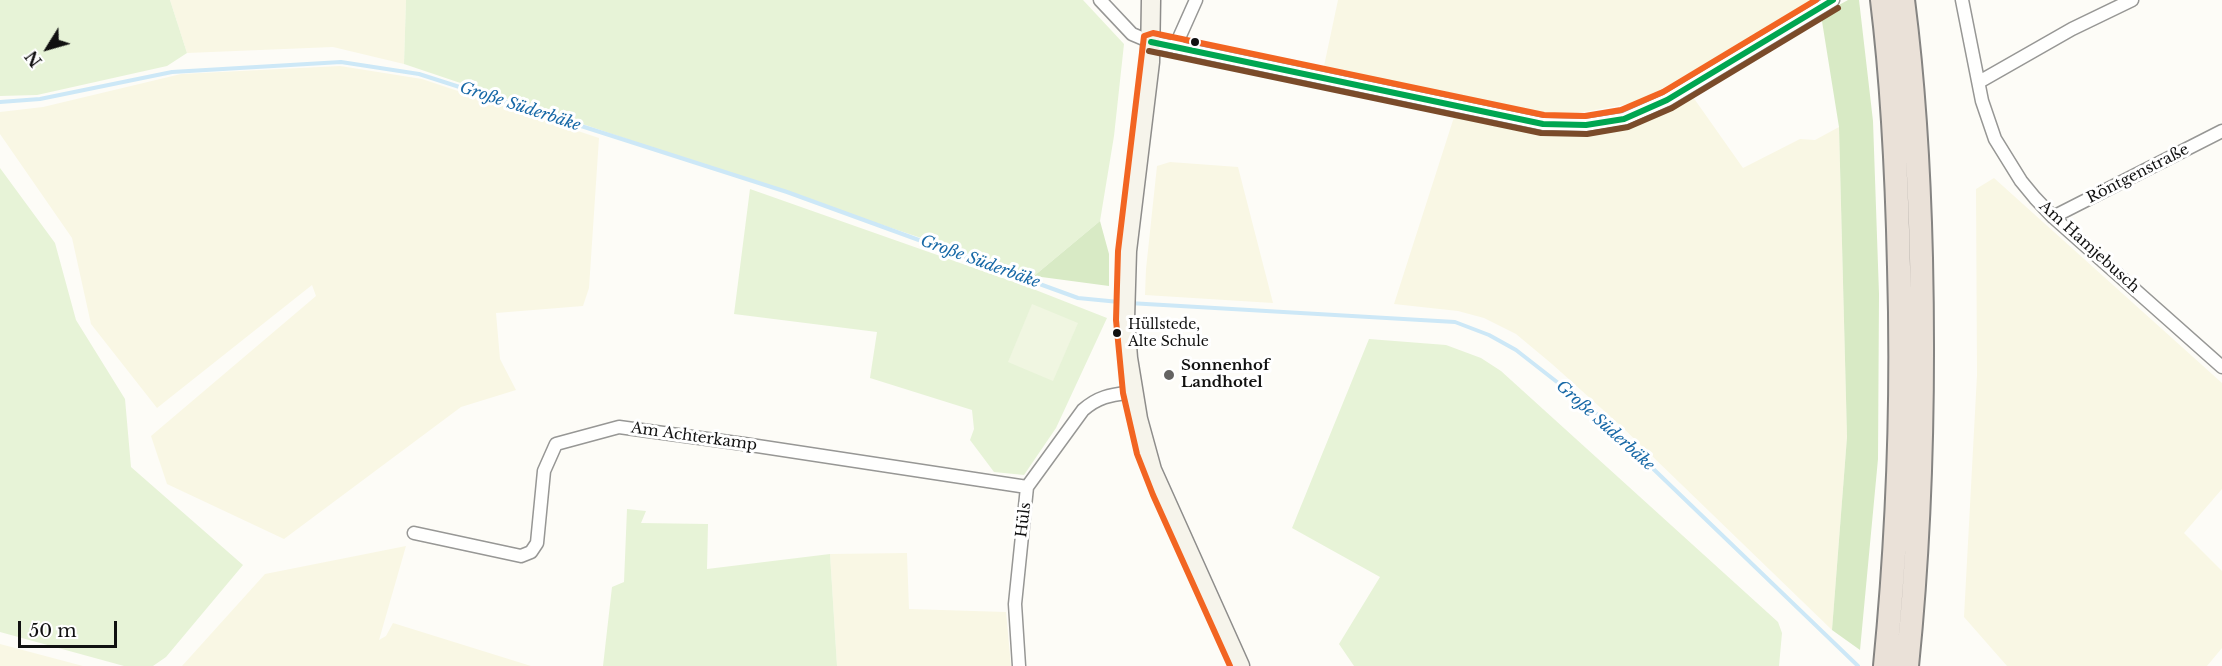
<!DOCTYPE html>
<meta charset="utf-8">
<style>
body{margin:0}
#map{position:relative;width:2222px;height:666px;overflow:hidden;background:#fdfcf7;font-family:"Libre Baskerville",serif}
canvas{display:block}
.north{position:absolute;left:18px;top:18px;width:60px;height:60px;-webkit-text-stroke:4px #fff;paint-order:stroke;rotate:233deg;font-size:16px;font-weight:700;line-height:24px;text-align:center;color:#111}
.north::after{content:'';display:block;margin:auto;width:21px;height:27px;background:#111;clip-path:polygon(50% 0,100% 100%,50% 72%,0 100%)}
.scale{position:absolute;left:18px;top:621px;width:99px;height:27px;box-sizing:border-box;border:3px solid #111;border-top:0;padding-left:8px;font-size:18px;line-height:21px;white-space:nowrap;color:#111;-webkit-text-stroke:4px #fff;paint-order:stroke}
</style>
<div id="map">
<canvas width="2222" height="666"></canvas>
<div class="north">N</div>
<div class="scale">50 m</div>
</div>
<script>
const g = document.querySelector('canvas').getContext('2d');
g.lineJoin = 'round';
function fill(path, color) { g.fillStyle = color; g.fill(path, 'evenodd'); }
function trace(path, color, width, dash) { g.strokeStyle = color; g.lineWidth = width; g.lineCap = dash ? 'butt' : 'round'; g.setLineDash(dash || []); g.stroke(path); }
function write(font, color, halo, rows, align = 'center') {
  g.font = font + ' "Libre Baskerville",serif'; g.lineWidth = 6; g.setLineDash([]); g.textBaseline = 'middle'; g.strokeStyle = halo; g.fillStyle = color; for (const [text, x, y, turn = 0] of rows) {
    g.save(); g.translate(x, y); g.rotate((+turn || 0) * Math.PI / 180); g.textAlign = isNaN(turn) ? turn : align; if (halo) g.strokeText(text, 0, 0); g.fillText(text, 0, 0); g.restore();
  }
}
fill(new Path2D(`
 M170,0H406L404,64L333,47L187,53Z
 M1338,0H1815L1639,102L1550,118L1324,66Z
 M340,66L422,79L599,138L589,288L583,306L496,313L500,359L516,390L461,407L284,539L167,484L151,436L316,296L312,285L157,408L91,324L72,238L0,134V112L43,107L181,74Z
 M1693,97L1743,168L1800,139L1815,140L1839,127L1847,437L1832,630L1621,426L1552,364L1516,334L1484,318L1458,311L1394,304L1455,114L1543,132L1582,133L1623,129Z
 M1170,162L1238,167L1273,303L1145,295L1146,269L1157,166Z
 M1994,178L2222,383V489L2184,533L2222,571V648L2207,666H2007L1964,617L1977,375L1976,189Z
 M406,546L379,640L386,636L393,623L531,666H182L265,574Z
 M907,553L909,609L1006,612L1011,666H837L830,554Z
 M0,644L83,666H0Z`), '#f9f7e4');
fill(new Path2D(`
 M0,0H170L187,53L167,66L37,95L0,96Z
 M406,0H1083L1124,44L1114,136L1100,221L1034,276L404,64Z
 M0,168L55,243L76,320L125,399L131,467L243,565L166,657L153,666H124L0,632Z
 M750,189L1028,287L1107,318L1056,428L1024,475L994,472L970,440L974,429L972,410L870,378L877,332L734,314Z
 M1369,339L1446,345L1481,358L1501,371L1778,622L1782,633L1779,666H1354L1339,644L1380,577L1292,528Z
 M627,509L646,511L641,523L708,524L707,569L830,554L837,666H603L612,587L624,582Z`), '#e7f3d7');
fill(new Path2D(`
 M1848,0H1859L1873,121L1879,294L1878,459L1860,650L1832,630L1847,437L1839,127L1821,15Z
 M1100,221L1109,254V286L1034,276Z`), '#d8eac5');
fill(new Path2D(`
 M1032,304L1078,323L1053,381L1008,362Z`), '#f0f6e1');
trace(new Path2D(`
 M0,102L40,99L172,72L341,62L419,74L787,192L1078,298L1119,302
 M1129,303L1455,322L1489,335L1516,350L1589,407L1858,666`), '#cde8f7', 4);
const street = new Path2D(`
 M1100,0L1132,34L1151,42L1543,124L1586,125L1624,119L1667,100L1833,0
 M1962,0L1982,101L1995,139L2021,181L2035,198L2053,217L2222,367
 M1175,47L1196,0
 M1979,82L2072,29L2132,0
 M2053,217L2222,131
 M414,533L521,556L531,552L537,543L544,471L556,444L619,427L744,444L1027,487
 M1019,666L1015,604L1027,487L1083,410C1099,396 1111,395 1132,392`);
const secondary = new Path2D(`
 M1151,0L1150,62L1127,251L1125,319L1128,358L1138,419L1152,470L1240,666`);
const highway = new Path2D(`
 M1882,0C1893,89 1897,178 1899,267C1903,401 1898,533 1885,666
 M1903,0C1914,85 1919,172 1921,258C1924,394 1921,530 1907,666`);
trace(street, '#979795', 15);
trace(secondary, '#8e8d8b', 21);
trace(highway, '#858482', 26);
trace(street, '#fffffe', 12);
trace(secondary, '#f6f4eb', 18);
trace(highway, '#eae1d8', 22);
trace(new Path2D(`
 M1151,42L1543,124L1586,125L1624,119L1667,100L1833,0`), '#00a651', 6);
trace(new Path2D(`
 M1149,51L1541,133L1587,134L1628,127L1672,108L1838,8`), '#7a4b2a', 6);
trace(new Path2D(`
 M1230,666L1153,495L1137,454L1123,393L1116,320L1118,251L1144,36L1153,33L1544,115L1585,116L1621,110L1663,92L1816,0`), '#f26522', 6);
for (const [x, y, r, color] of [
 [1195,42,5,"#111"],
 [1117,333,5,"#111"],
 [1169,375,6,"#646362"]
]) { const dot = new Path2D(); dot.arc(x, y, r, 0, 2 * Math.PI); g.fillStyle = color; g.fill(dot); trace(dot, '#fff', 2); }
write('14px', '#111', '#fff', [
 ["Hüllstede,",1128,325],
 ["Alte Schule",1128,342]
], 'left');
write('15px', '#111', '#fff', [
 ["Röntgenstraße",2138,174,-27],
 ["Am Hamjebusch",2089,247,42],
 ["Am Achterkamp",694,437,8],
 ["Hüls",1024,520,-83]
]);
write('bold 15px', '#111', '#fff', [
 ["Sonnenhof",1181,366],
 ["Landhotel",1181,383]
], 'left');
write('italic 16px', '#1768a6', '#fff', [
 ["Große Süderbäke",520,107,18],
 ["Große Süderbäke",980,262,20],
 ["Große Süderbäke",1605,426,42]
]);
</script>
